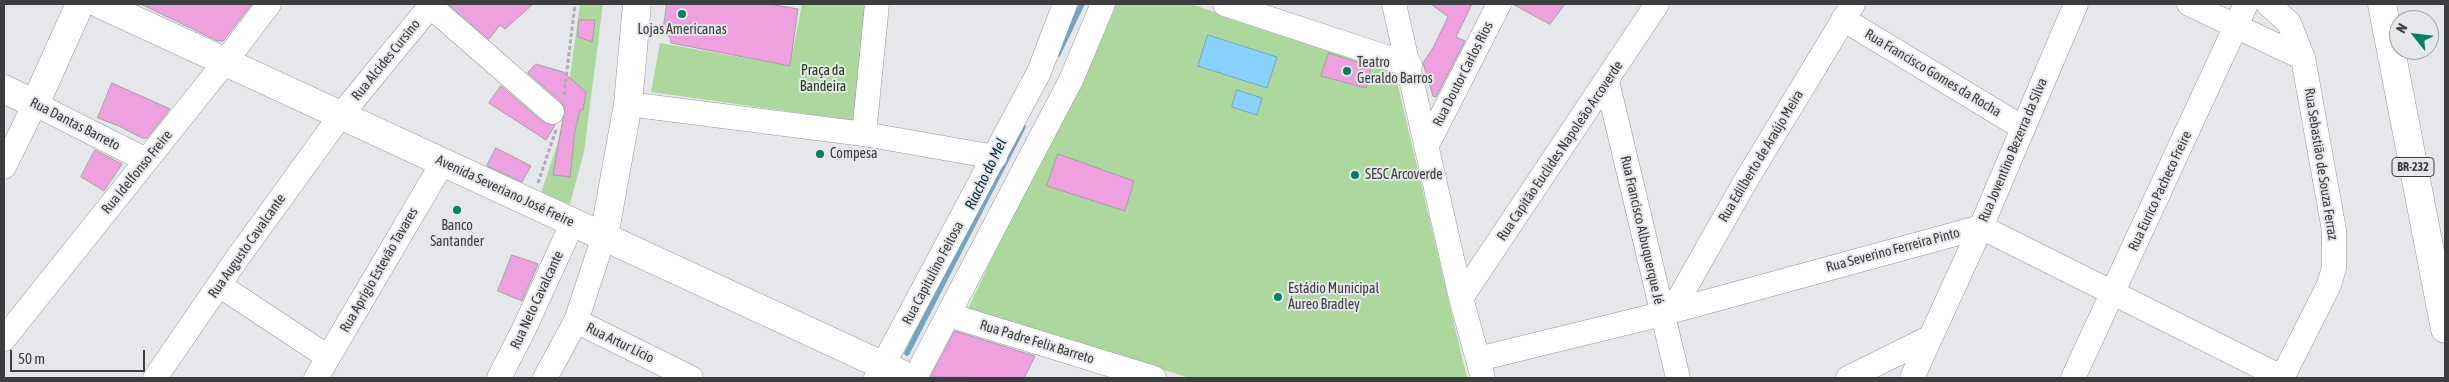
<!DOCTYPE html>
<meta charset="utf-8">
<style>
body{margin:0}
#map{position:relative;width:2449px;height:382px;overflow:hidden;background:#e6e7eb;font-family:"Asap Condensed",sans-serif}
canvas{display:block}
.frame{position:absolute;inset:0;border:5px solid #3c3d3e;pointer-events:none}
.north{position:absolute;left:2389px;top:10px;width:50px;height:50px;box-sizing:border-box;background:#e6e7eb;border:1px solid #a2a3a6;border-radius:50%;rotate:299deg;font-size:14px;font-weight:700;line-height:20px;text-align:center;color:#3c3d3e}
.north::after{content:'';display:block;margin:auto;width:18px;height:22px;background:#018161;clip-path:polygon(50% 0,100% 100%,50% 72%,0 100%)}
.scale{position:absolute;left:10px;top:350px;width:135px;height:22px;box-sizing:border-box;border:2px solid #3c3d3e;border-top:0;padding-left:6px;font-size:15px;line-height:18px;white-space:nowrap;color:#3c3d3e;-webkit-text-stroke:4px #e6e7eb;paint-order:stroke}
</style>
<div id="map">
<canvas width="2449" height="382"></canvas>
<div class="frame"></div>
<div class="north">N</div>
<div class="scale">50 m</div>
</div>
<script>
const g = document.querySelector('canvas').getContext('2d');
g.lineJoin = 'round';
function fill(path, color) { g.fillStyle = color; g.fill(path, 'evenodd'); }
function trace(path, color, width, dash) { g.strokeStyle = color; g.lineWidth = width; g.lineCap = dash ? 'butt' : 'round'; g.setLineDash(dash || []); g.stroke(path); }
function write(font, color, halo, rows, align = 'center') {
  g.font = font + ' "Asap Condensed",sans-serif'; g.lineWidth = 4; g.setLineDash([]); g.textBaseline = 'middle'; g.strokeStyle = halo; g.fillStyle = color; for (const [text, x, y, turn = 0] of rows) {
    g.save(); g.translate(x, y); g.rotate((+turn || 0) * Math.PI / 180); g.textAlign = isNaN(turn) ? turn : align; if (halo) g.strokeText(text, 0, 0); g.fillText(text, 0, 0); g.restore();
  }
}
fill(new Path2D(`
 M580,4H603L584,152L570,204L541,193L558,142L566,106Z
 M802,4H867L856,121L651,92L660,43L790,66Z
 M1112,4H1191L1395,73L1467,378H1190L968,309Z`), '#acd89e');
const water = new Path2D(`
 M1208,35L1277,57L1267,88L1198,66Z
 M1237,90L1262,98L1257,115L1232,107Z`);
fill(water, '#89d2fe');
trace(water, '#72a5c4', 1);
trace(new Path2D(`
 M1058,54L1082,4
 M907,353L1023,127`), '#72a5c4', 5.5);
const building = new Path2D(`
 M141,4H252L223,41H218Z
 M448,4H533L505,29L500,25L489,39Z
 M667,4H769L798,9L790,66L671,43L670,37L663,33Z
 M1431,4H1472L1456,37L1465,41L1436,97L1433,96L1423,63L1433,48L1448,17Z
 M1513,4H1565L1550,24Z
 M579,20H595L592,42L578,37Z
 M1329,53L1371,67L1366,88L1321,76Z
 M536,64L563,72L586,92L583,110H580L575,131L570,177L553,175L565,108L561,102L528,73Z
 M112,83L170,109L147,138H142L119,126L98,118Z
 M501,86L543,122L555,125L546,140L489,103Z
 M496,148L531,166L522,182L487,166Z
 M95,150L122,164L104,191L81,177Z
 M1058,154L1134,181L1125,211L1047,186Z
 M512,255L538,264L522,301L498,291Z
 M955,331L1035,356L1024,378L931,377Z`);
fill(building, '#eea1de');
trace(building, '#a39fa2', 1);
const minor = new Path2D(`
 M1225,4L1410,65
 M1394,4L1461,298L1483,378
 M2189,4L2303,58
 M2268,4L2289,23L2303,58L2334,230V268L2329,285L2282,378
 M430,6L552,112
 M1843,19L2023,128
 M1607,81L1678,378
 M628,104L864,134L995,157
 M864,134L877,4
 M1427,145L1499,4
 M4,167L35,104L146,160
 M219,285L328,357
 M1461,298L1657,4
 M1672,311L1745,182L1853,4
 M949,315L1154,378
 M576,321L691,378
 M4,339L225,62L269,4
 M1478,359L1662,314L1981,227L2283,378
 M155,378L236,260L341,115L432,4
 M316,378L443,162
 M499,378L524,329L573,222
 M545,378L576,321L604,236
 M876,378L1039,72L1065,4
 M915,378L1071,80L1103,4
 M1848,378L1929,338
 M1912,378L1981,227L2076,4
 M2073,378L2246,4`);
const major = new Path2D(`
 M100,4L910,378
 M4,89L35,104L80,4
 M604,236L628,104L637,4`);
const highway = new Path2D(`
 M2382,4L2445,329`);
trace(minor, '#959699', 25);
trace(major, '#959699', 29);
trace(highway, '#959699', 29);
trace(new Path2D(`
 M564,95L575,4
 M538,183L556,130`), '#adaeb1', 3, [4, 2.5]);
trace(minor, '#fff', 24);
trace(major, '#fff', 28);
trace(highway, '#fff', 28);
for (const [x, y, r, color] of [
 [682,14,5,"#018161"],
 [1347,71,5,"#018161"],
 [820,154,5,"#018161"],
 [1355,175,5,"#018161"],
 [457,210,5,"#018161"],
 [1278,297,5,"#018161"]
]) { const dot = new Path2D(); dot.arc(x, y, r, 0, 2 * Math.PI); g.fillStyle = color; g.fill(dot); trace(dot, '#e6e7eb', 2); }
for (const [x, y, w] of [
 [2413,167,42]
]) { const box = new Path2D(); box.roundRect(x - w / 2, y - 9.5, w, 19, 4); g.fillStyle = '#e6e7eb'; g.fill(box); trace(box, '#3c3d3e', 1); }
write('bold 12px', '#3c3d3e', null, [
 ["BR-232",2413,167]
]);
write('14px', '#3c3d3e', '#e6e7eb', [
 ["Lojas Americanas",682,30,"center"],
 ["Teatro",1357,63],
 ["Geraldo Barros",1357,79],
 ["Compesa",830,154],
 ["SESC Arcoverde",1365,175],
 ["Banco",457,226,"center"],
 ["Santander",457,242,"center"],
 ["Estádio Municipal",1288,289],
 ["Áureo Bradley",1288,305]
], 'left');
write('14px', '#3c3d3e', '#e6e7eb', [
 ["Rua Alcides Cursino",386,60,-51],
 ["Rua Francisco Gomes da Rocha",1933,73,31],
 ["Rua Doutor Carlos Rios",1463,74,-63],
 ["Rua Dantas Barreto",75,124,27],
 ["Rua Joventino Bezerra da Silva",2013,150,-67],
 ["Rua Capitão Euclides Napoleão Arcoverde",1560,151,-56],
 ["Rua Edilberto de Araújo Meira",1761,156,-59],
 ["Rua Sebastião de Souza Ferraz",2321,164,81],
 ["Rua Idelfonso Freire",137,172,-51],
 ["Avenida Severiano José Freire",505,191,25],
 ["Rua Eurico Pacheco Freire",2160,191,-65],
 ["Rua Francisco Albuquerque Jé",1642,230,77],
 ["Rua Augusto Cavalcante",247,246,-55],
 ["Rua Severino Ferreira Pinto",1893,250,-15],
 ["Rua Aprígio Estevão Tavares",379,270,-60],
 ["Rua Capitulino Feitosa",933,273,-62],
 ["Rua Neto Cavalcante",537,300,-65],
 ["Rua Padre Felix Barreto",1037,342,17],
 ["Rua Artur Lício",620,343,26]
]);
write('14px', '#1d420e', '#e6e7eb', [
 ["Praça da",823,71],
 ["Bandeira",823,87]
]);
write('italic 15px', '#012e43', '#e6e7eb', [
 ["Riacho do Mel",986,174,-64]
]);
</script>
